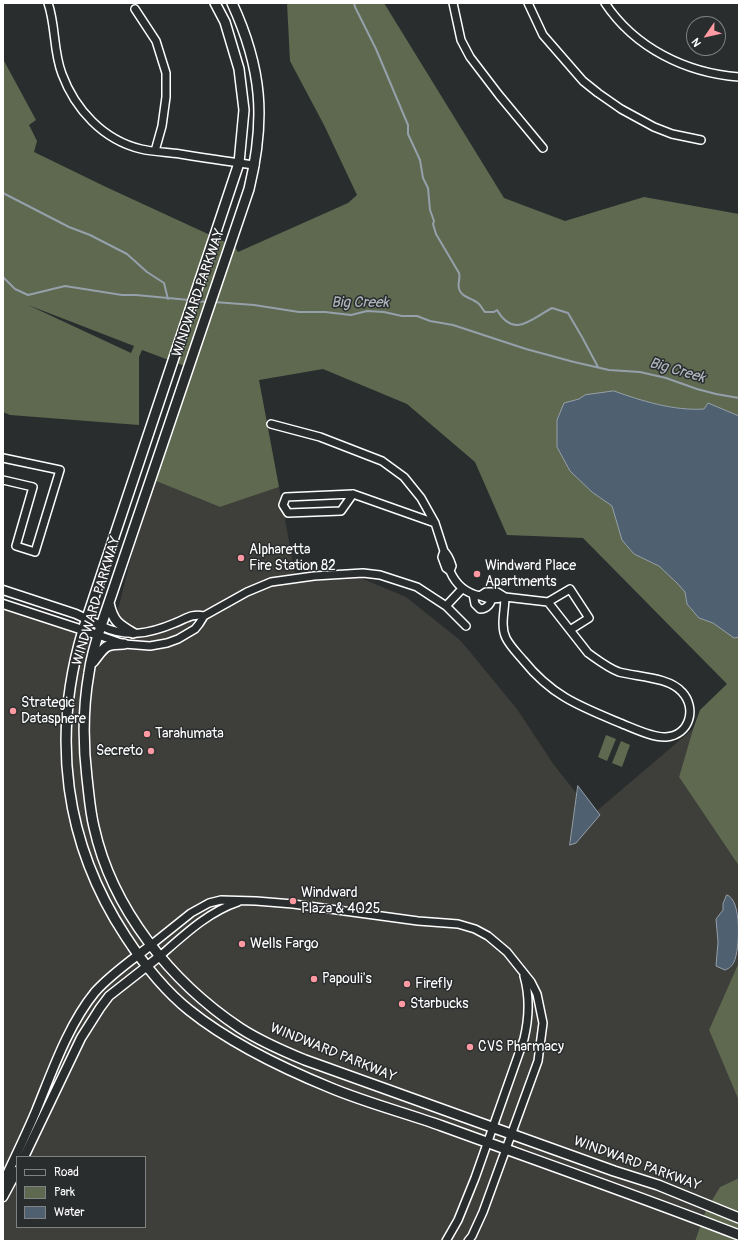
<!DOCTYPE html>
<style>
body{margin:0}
#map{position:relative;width:742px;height:1244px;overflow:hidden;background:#2a2d2e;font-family:Pangolin,sans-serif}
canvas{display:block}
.frame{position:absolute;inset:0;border:4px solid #fff;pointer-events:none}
.legend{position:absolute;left:16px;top:1156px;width:130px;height:72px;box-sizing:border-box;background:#2a2d2e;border:1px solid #7f8182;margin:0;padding:5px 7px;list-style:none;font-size:12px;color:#fff}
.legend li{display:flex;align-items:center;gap:8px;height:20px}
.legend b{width:20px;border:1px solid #7f8182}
.north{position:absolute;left:686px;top:16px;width:40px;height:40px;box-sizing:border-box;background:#2a2d2e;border:1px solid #7f8182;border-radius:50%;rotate:236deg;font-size:11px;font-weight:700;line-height:16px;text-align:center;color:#fff}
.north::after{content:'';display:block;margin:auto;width:14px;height:18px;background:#ff9aa2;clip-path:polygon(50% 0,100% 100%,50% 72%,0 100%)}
</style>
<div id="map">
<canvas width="742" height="1244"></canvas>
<div class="frame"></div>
<ul class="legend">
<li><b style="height:5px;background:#2a2d2e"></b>Road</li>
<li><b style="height:11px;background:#5e6950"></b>Park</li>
<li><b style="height:11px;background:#4f6071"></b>Water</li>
</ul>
<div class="north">N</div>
</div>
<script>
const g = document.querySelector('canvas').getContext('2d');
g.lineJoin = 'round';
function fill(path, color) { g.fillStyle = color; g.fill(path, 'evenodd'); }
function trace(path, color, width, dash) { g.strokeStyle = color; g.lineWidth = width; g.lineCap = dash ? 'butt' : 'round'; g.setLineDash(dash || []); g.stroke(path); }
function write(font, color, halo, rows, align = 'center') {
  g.font = font + ' Pangolin,sans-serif'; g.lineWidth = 3; g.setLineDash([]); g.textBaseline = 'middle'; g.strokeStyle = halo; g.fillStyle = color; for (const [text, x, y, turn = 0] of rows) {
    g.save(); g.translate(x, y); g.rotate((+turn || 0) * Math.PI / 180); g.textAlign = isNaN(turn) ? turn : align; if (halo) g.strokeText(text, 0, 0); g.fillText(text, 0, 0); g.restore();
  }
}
fill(new Path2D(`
 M151,479L220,507L279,487L295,574L342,570L406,597L461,641L517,709L554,765L593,814L693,729L679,777L739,866V962L709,1030L739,1101V1178L720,1187L706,1210L695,1241H3V607L67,630L108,649ZM17,1157H145V1227H17Z`), '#3e3e3a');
fill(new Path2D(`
 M287,3H384L504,198L565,221L644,197L739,214V866L679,777L693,729L700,710L727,684L583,538L507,535L475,462L407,404L323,369L259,380L279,487L220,507L151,479L190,368L142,350L139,357V425L10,415L3,412V59L36,120L29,125L37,141L34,152L106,187L234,246L238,252L348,203L357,195L324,125L290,61ZM28,305L134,346L131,353Z
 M606,735L616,739L607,761L598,757Z
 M621,741L630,745L622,767L612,763Z
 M739,962V1101L709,1030Z
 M739,1178V1241H695L706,1210L720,1187Z`), '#5e6950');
const water = new Path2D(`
 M614,391C642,401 674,411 704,409L708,403L739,416V637L734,638L713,623L699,618L687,604L685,592L677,583L659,566L634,554L622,540L612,506L592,492L570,471L557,447V420L564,403L579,399L585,395Z
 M578,786L600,815L576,843L570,845Z
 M727,895C742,899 740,949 734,962C732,966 730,968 725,970L716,966L718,942L716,919L723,910V904Z`);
fill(water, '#4f6071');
trace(water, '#95a0aa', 1);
trace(new Path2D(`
 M354,3L355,7L376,49L408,125V134L420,160L423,178L428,188L430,210L434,221L433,224L436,234L459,273C461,278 457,283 459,289C462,298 473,298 479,304C481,306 483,310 485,312H494L497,310C514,339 531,319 552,308L568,313L582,337L598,367
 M3,193L69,227L90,235L127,254L147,272L164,283L168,299
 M3,277L15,289L28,295L65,286L122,295H136L189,300
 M196,301L207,302
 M214,302L254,305L299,312H325L351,315L367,311L384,312L402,316H417L430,321L453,325L526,349L574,362L609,370L640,372L666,378L697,389L716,394L739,398`), '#95a0aa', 2);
const minor = new Path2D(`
 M48,3C56,26 53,51 62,74C75,109 103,140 141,149C153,152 167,152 180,154C205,158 230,162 255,165
 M453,3L461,40L470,57L499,95L543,148
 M528,3L543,35L583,81L598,93L621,109L654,127L672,134L701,140
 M605,3C635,48 686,73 739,77
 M135,9L156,41L166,73V97L162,126L155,151
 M271,424L320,437L382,461L404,477L421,498L435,523L444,551
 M3,458L60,470L35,552L16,546L33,487L3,480
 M353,494L341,511L288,513L283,505L286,497Z
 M353,494L435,523
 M444,551C449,556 450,560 452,566L450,571L446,568L442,557Z
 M450,571C456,585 465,593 480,596
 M486,592H497L505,597C496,599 489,600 480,596Z
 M473,594L475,604L480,609C487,609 492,603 492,596
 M505,597L548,602L588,653C598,660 608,668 619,672C638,677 669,677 682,692C697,708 690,735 666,737C653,738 633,728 620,723C579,706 552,696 523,660C517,653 510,646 506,638C500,626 505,610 505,597Z
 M548,602L570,589L589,618L570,630
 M446,606L462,589
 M101,626C127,638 149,634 175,623C186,619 191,613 204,616
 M98,635L124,644L150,646L167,643L178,639L195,629L199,624L204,616L247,592L271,582L314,576L363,573L380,575L417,587L446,606L466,626
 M151,945L191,913L209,903L221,900L256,901L293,904L418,921L458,924L475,929L488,936L507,952L531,982L537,994L543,1023L538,1061L483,1212L472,1236L468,1241
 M160,956C184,935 208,912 238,902
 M446,1241L458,1220L475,1178L524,1039C529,1018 530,997 524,976`);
const tertiary = new Path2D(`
 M3,590L76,614L101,626
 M3,604L98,635
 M24,1157L81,1038L100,1008L109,996L160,956
 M3,1183C14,1159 26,1135 36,1111C52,1072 68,1025 95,992C111,974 132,960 151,945
 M3,1197L17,1171`);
const secondary = new Path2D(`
 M215,3L225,22L239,69L244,110L239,163L83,630C51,737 64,843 126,937C143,963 164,990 189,1010C230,1043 282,1068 331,1088C367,1103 406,1113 442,1126C541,1162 641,1197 739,1235
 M232,3C262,68 266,119 249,189L101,626C96,641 91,657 89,673C83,707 83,744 87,778C89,794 90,811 94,827C112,909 171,982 240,1028C260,1041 283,1051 305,1060L614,1171L658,1185L739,1218
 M109,603C113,621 118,624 133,633
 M93,662C105,647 104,644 124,644`);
trace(minor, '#fff', 10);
trace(tertiary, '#fff', 11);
trace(secondary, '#fff', 12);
trace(minor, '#2a2d2e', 7);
trace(tertiary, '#2a2d2e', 8);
trace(secondary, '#2a2d2e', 9);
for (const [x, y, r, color] of [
 [241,558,4,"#ff9aa2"],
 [477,574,4,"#ff9aa2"],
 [13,711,4,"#ff9aa2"],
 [147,734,4,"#ff9aa2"],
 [151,751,4,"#ff9aa2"],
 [293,901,4,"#ff9aa2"],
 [242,944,4,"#ff9aa2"],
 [314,979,4,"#ff9aa2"],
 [407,984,4,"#ff9aa2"],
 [402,1004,4,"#ff9aa2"],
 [470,1047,4,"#ff9aa2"]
]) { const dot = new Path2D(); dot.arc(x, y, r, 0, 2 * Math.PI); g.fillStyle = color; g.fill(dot); trace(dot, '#2a2d2e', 1.5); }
write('14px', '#fff', '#2a2d2e', [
 ["WINDWARD PARKWAY",199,293,-71],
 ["WINDWARD PARKWAY",97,601,-73],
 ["WINDWARD PARKWAY",333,1053,22],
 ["WINDWARD PARKWAY",637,1164,20]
]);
write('14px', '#fff', '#2a2d2e', [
 ["Alpharetta",249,550],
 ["Fire Station 82",249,566],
 ["Windward Place",485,566],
 ["Apartments",485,582],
 ["Strategic",21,703],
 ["Datasphere",21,719],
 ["Tarahumata",155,734],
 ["Secreto",143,751,"right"],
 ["Windward",301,893],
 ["Plaza & 4025",301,909],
 ["Wells Fargo",250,944],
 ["Papouli's",322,979],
 ["Firefly",415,984],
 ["Starbucks",410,1004],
 ["CVS Pharmacy",478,1047]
], 'left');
write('italic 15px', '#b0b7bf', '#2a2d2e', [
 ["Big Creek",360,303],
 ["Big Creek",677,371,16]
]);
</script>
